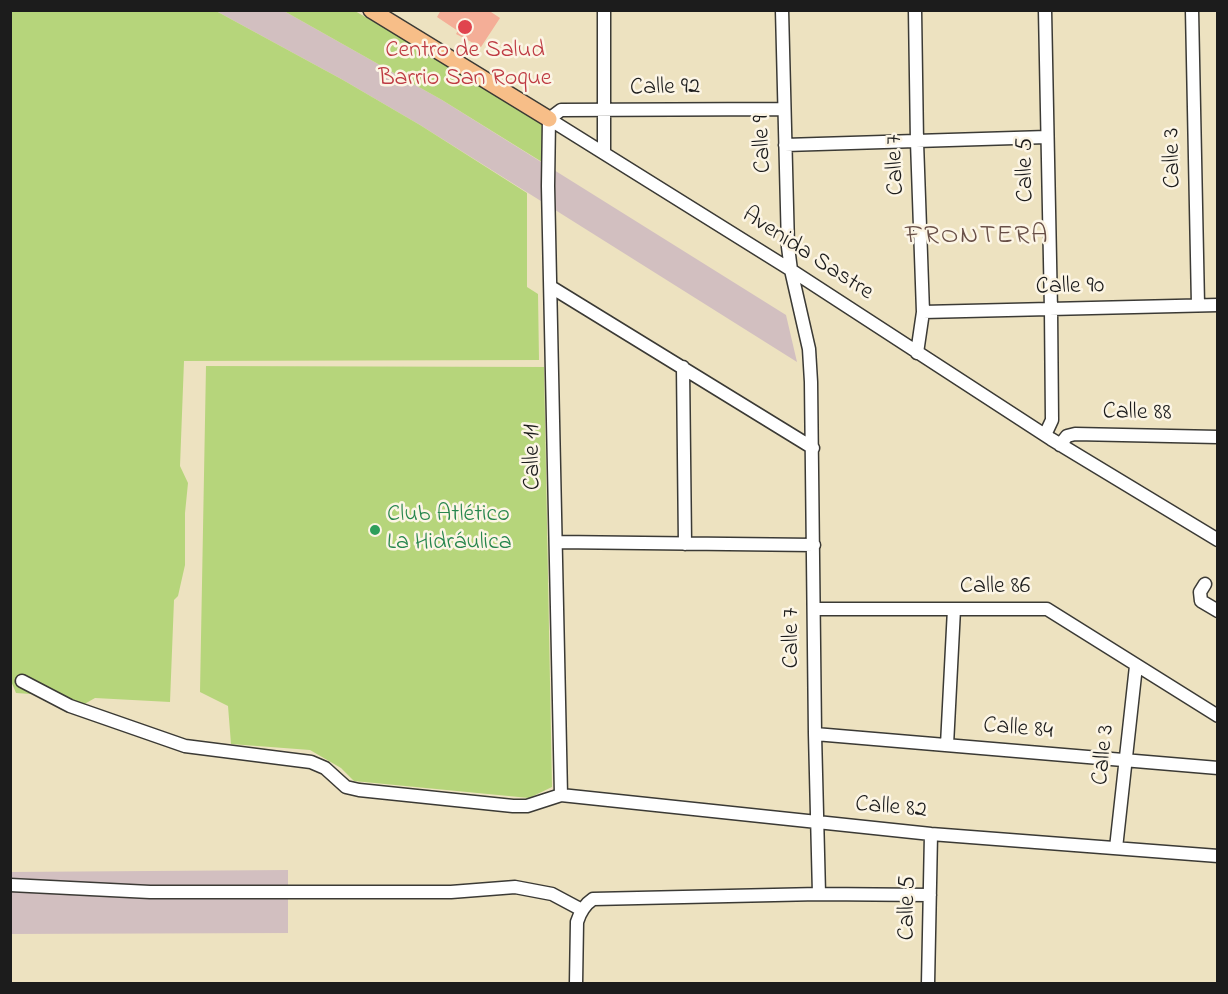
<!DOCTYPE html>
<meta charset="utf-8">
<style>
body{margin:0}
#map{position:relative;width:1228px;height:994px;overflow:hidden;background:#ede2c0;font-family:"Indie Flower",sans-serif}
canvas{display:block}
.frame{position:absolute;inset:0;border:12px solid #1c1c1c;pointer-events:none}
</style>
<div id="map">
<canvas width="1228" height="994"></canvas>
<div class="frame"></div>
</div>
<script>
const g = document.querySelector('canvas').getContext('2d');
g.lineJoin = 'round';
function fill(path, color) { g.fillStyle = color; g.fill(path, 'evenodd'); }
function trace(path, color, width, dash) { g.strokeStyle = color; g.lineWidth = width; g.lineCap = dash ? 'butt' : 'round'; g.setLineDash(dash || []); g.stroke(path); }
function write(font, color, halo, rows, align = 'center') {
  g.font = font + ' "Indie Flower",sans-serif'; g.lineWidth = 5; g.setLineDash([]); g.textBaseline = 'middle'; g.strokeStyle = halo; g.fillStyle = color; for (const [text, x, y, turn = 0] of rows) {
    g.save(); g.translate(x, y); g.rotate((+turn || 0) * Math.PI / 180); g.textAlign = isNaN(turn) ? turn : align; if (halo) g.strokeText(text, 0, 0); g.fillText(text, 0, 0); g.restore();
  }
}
fill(new Path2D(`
 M216,11H284L442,100L786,315L797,362L420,125L343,80Z
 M288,870V933L11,934L10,872Z`), '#d2bfc0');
fill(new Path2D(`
 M10,11H216L343,80L420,125L527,193V287L538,294L539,360L184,361L180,466L188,483L185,513V565L178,596L174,600L170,702L95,698L81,706L61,696L16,693L11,681Z
 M284,11H355L450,66L543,124L542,162L442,100Z
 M206,366L544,367L552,787L529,798L354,781L341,768L310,750L231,744L228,706L200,692Z`), '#b6d57b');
fill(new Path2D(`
 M441,10H488L500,18L481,47L456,34L458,31L437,17Z`), '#f4ae97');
const minor = new Path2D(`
 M604,10V153
 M782,10L788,247L791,270L809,349L811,382L815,734L819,894
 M915,10L917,142L923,312L917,353
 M1045,10L1051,310L1052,420L1045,435
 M1192,10L1198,305
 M549,119L791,270L1051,439L1218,540
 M549,119L548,186L561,795
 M549,119L561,110L784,109
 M785,145L1047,137
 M551,287L813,448
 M923,312L1218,305
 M683,367L685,544
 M1060,445L1067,436L1075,434L1218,437
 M557,542L814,545
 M1205,584L1200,592L1201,601L1218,611
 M814,609H1047L1218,716
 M22,681L70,706L185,746L311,762L325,768L346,787L359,790L513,806H527L561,795L931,834L1218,856
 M815,734L1218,768
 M947,745L954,609
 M1116,848L1136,666
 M10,885L150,892H451L515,887L552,894L582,910
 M576,984L577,922C580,912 584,905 593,899L819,894L930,895
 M928,984L931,834`);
const major = new Path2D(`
 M371,10L549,119`);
trace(minor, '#3b3a35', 15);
trace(major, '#3b3a35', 18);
trace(minor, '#fff', 12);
trace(major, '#f7be88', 15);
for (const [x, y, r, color] of [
 [465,27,8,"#e0444e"],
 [375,530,6,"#2e9e5b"]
]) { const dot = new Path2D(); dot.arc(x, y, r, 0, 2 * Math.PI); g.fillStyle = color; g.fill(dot); trace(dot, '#fcf5e5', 2); }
write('24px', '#be3a42', '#fcf5e5', [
 ["Centro de Salud",465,52],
 ["Barrio San Roque",465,80]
]);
write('24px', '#1c1c1c', '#fcf5e5', [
 ["Calle 92",665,89,-1],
 ["Calle 9",764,144,-92],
 ["Calle 3",1174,158,-91],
 ["Calle 7",897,165,-92],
 ["Calle 5",1027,170,-91],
 ["Avenida Sastre",807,255,33],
 ["Calle 90",1070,288,-1],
 ["Calle 88",1137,414,1],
 ["Calle 11",534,457,-91],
 ["Calle 86",995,588],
 ["Calle 7",793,638,-90],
 ["Calle 84",1018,730,5],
 ["Calle 3",1105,755,-84],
 ["Calle 82",891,809,5],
 ["Calle 5",909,908,-89]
]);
write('24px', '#27864d', '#fcf5e5', [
 ["Club Atlético",387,516],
 ["La Hidráulica",387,544]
], 'left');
g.letterSpacing = '1.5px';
write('27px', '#684f47', '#fcf5e5', [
 ["FRONTERA",977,238]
]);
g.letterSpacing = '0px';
</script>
